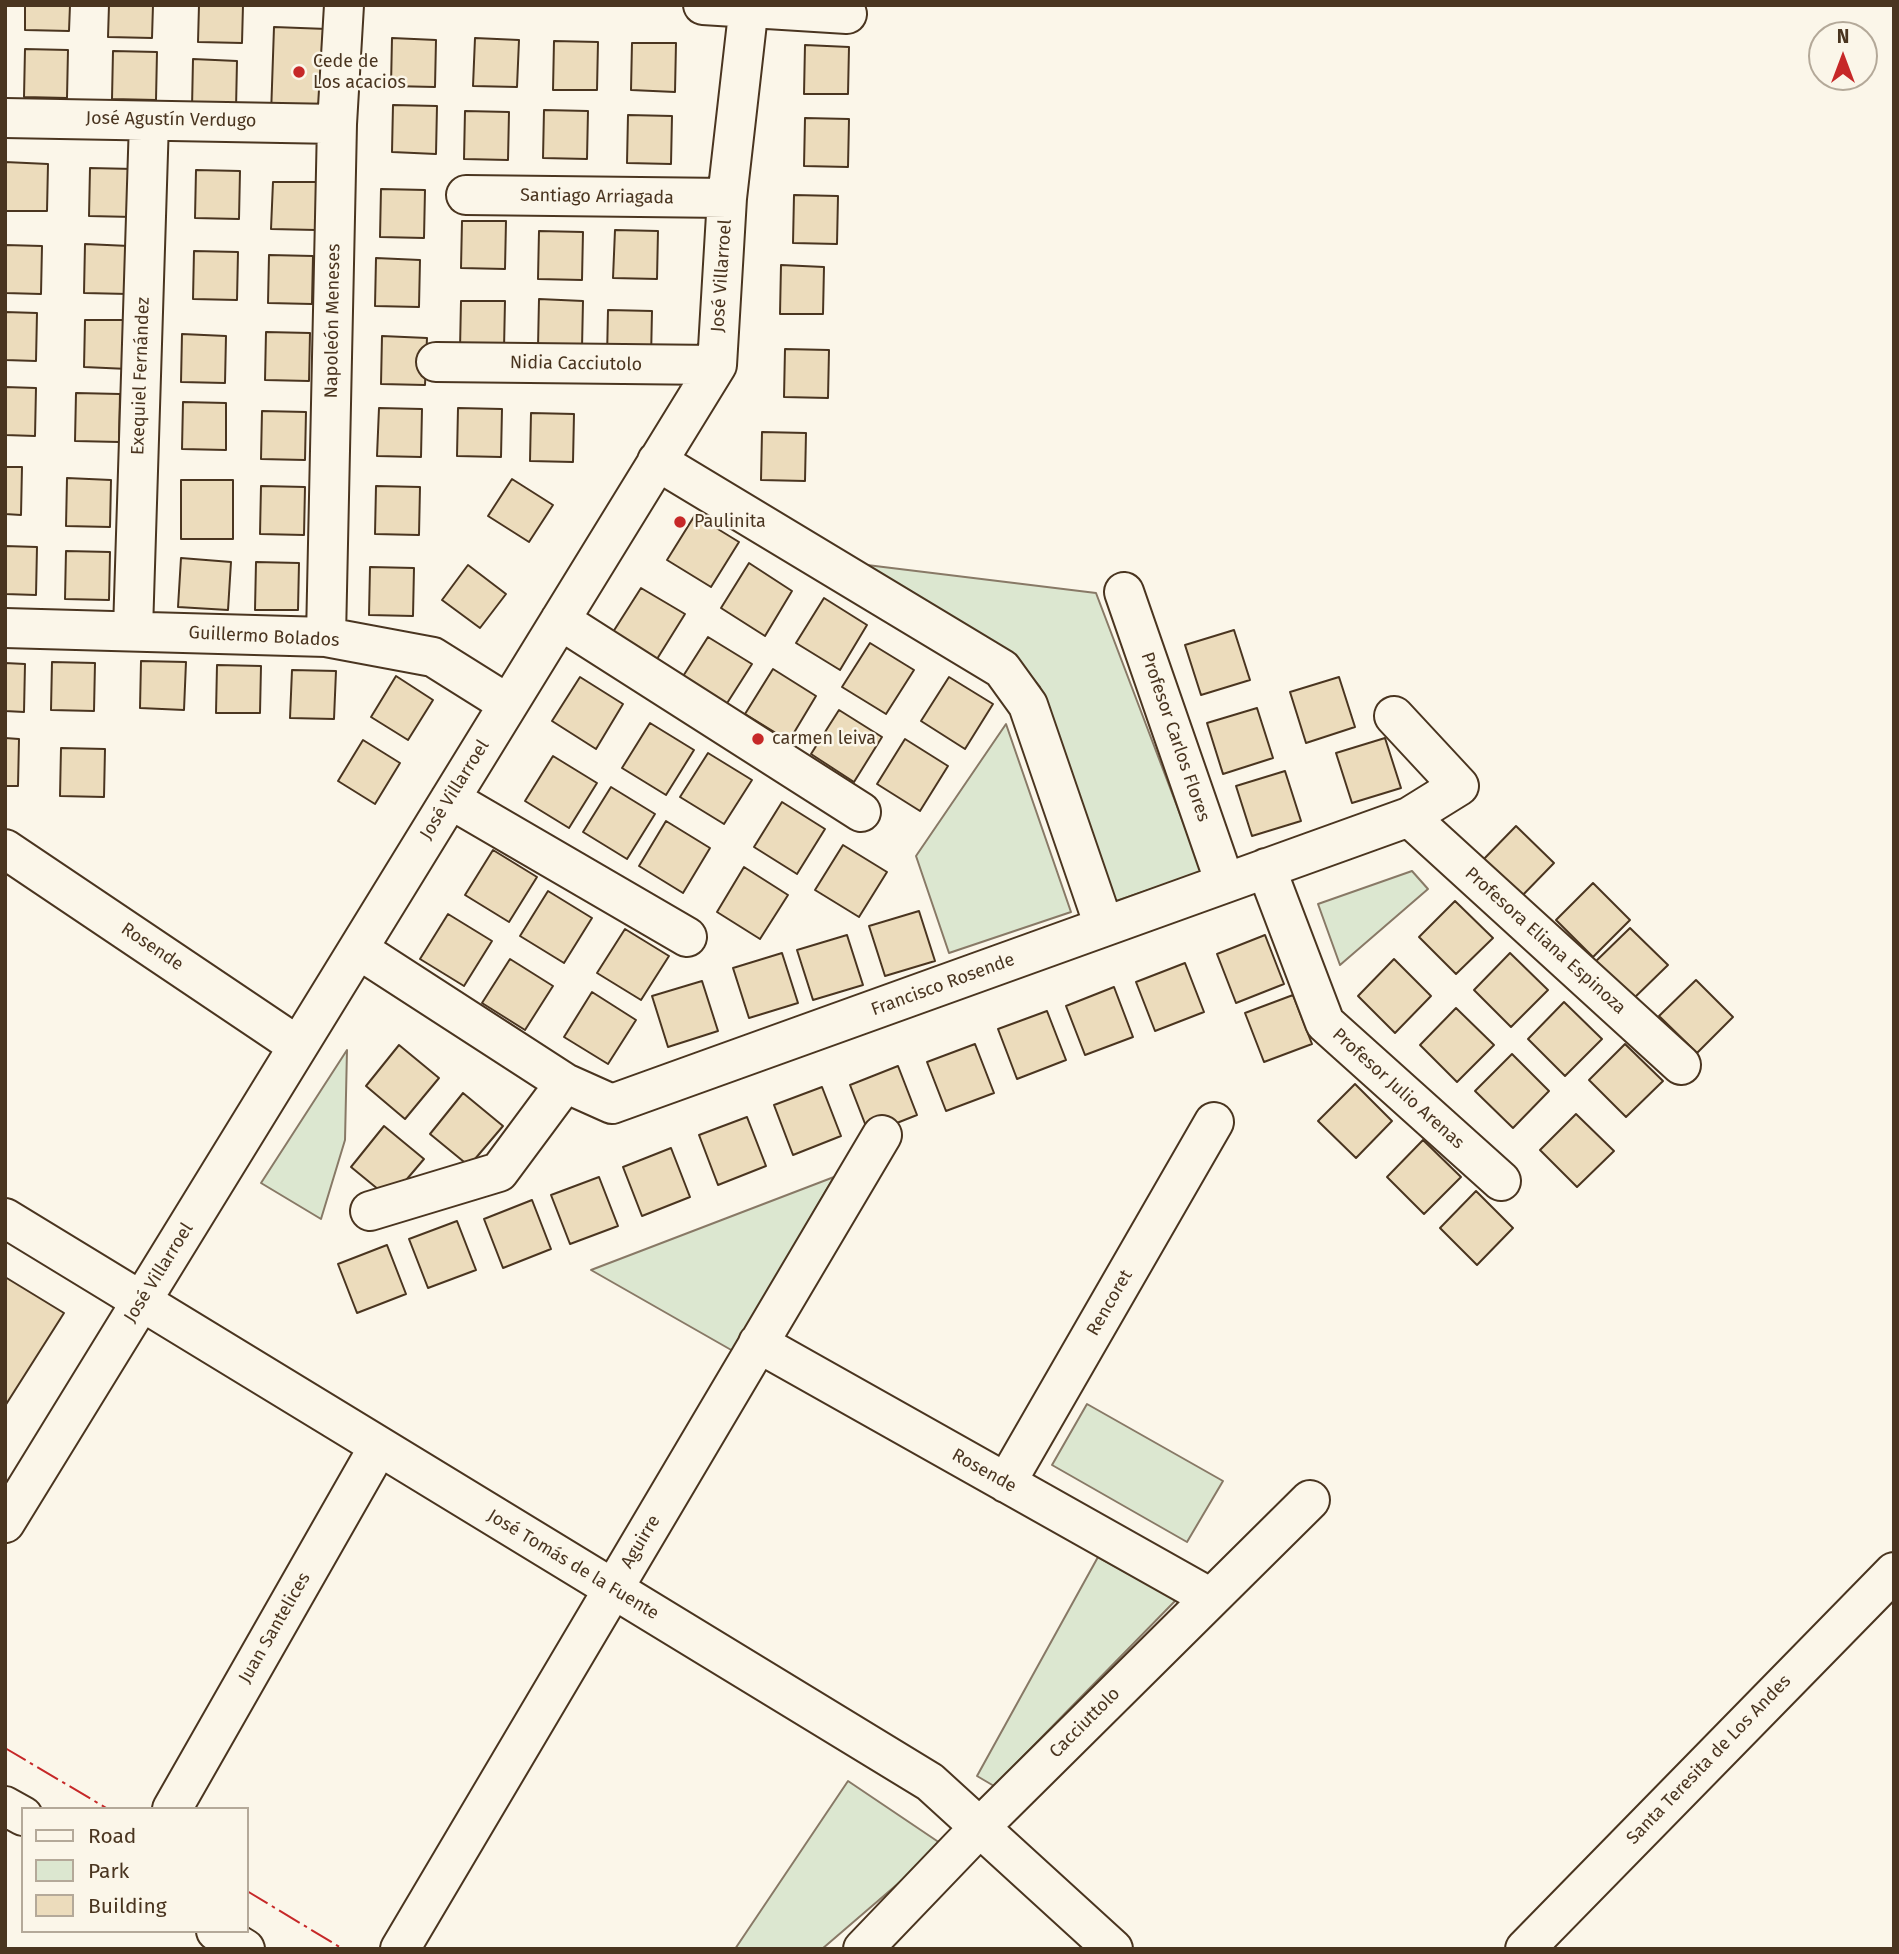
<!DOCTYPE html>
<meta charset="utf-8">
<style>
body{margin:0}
#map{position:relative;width:1899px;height:1954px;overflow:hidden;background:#fbf6e9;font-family:"Fira Sans",sans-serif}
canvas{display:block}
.frame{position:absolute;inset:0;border:7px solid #4a3520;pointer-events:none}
.legend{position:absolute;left:21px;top:1807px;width:228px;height:126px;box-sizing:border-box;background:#fbf6e9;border:2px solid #b4a999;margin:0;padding:9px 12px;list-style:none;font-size:21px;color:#4a3520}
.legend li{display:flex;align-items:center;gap:14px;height:35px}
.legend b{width:35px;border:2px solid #b4a999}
.north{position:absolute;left:1808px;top:21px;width:70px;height:70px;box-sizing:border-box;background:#fbf6e9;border:2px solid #b4a999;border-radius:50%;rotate:0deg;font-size:19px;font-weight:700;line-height:28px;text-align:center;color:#4a3520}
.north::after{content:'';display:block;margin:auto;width:24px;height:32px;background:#c62828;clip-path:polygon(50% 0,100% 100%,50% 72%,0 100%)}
</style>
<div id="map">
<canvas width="1899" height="1954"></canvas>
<div class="frame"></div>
<ul class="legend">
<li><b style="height:9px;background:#fbf6e9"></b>Road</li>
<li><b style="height:19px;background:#dce7d0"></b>Park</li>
<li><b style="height:19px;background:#ecdcbc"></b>Building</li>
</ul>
<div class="north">N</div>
</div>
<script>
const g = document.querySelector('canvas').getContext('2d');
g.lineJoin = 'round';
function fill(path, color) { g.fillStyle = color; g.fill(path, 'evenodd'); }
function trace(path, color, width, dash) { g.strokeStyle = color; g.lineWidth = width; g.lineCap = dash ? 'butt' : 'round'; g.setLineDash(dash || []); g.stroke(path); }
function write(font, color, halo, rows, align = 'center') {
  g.font = font + ' "Fira Sans",sans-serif'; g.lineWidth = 5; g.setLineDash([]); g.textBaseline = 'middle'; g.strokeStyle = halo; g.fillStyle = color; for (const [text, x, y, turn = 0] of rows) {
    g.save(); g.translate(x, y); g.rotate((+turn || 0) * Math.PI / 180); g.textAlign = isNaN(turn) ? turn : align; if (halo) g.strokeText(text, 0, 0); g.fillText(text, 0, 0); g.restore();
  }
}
const green = new Path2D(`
 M867,565L1096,593L1202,872L1113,902L1040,687L1018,661Z
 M1006,724L1071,912L949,953L916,856Z
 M1412,871L1428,889L1340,965L1318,904Z
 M347,1050L345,1140L321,1219L261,1183Z
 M834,1177L733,1351L591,1270Z
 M1087,1404L1223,1481L1187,1542L1052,1465Z
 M1098,1557L1176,1600L994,1786L977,1776Z
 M848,1781L943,1845L822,1949H735Z`);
fill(green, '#dce7d0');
trace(green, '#887966', 2);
const building = new Path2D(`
 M25,5H70L69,31L25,30Z
 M109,5H153L152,38L108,37Z
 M199,5H243L242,43L198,42Z
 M274,27L327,29L324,116L271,115Z
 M392,38L436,40L435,87L391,86Z
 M475,38L519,40L517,87L473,86Z
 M554,41L598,42L597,90H553Z
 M632,43H676L675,92L631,90Z
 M805,45L849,47L848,94H804Z
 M25,49L68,50L67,98L24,97Z
 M113,51L157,52L156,100L112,99Z
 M193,59L237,61L236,109L192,108Z
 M393,105L437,106L436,154L392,152Z
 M544,110L588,111L587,159L543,158Z
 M465,111L509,112L508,160L464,159Z
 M628,115L672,116L671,164L627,163Z
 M805,118L849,119L848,167L804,166Z
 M5,162L48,164L47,211H5Z
 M90,168L134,169L133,217L89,216Z
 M196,170L240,171L239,219L195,218Z
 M273,182H317L316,230L271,229Z
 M381,189L425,190L424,238L380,237Z
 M794,195L838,196L837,244L793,243Z
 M462,221H506L505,269L461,268Z
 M615,230L658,231L657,279L613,278Z
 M539,231L583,232L582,280L538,279Z
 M85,244L129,246L128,294L84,293Z
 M5,245L42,246L41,294L5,293Z
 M194,251L238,252L237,300L193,299Z
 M269,255L313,256L312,304L268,303Z
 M376,258L420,260L419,307L375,306Z
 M781,265L824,267L823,314H780Z
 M539,299L583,301L582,348L538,347Z
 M461,301H505L504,349H460Z
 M608,310L652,311L651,359L607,358Z
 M5,312L37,313L36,361L5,360Z
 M85,320H129L128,369L84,367Z
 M266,332L310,333L309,381L265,380Z
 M182,334L226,336L225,383L181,382Z
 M382,336L427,338L425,385L381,384Z
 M785,349L829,350L828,398L784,397Z
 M5,387L36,388L35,436L5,435Z
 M76,393L120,394L119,442L75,441Z
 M183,402L226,403V450L182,449Z
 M379,408L422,409L421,457L377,456Z
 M458,408L502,409L501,457L457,456Z
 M262,411L306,412L305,460L261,459Z
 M531,413L574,414L573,462L530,461Z
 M762,432L806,433L805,481L761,480Z
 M5,467H22L21,515L5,514Z
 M67,478L111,480L110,527L66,526Z
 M512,479L553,505L529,542L488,516Z
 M181,480H233V539H181Z
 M261,486L305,487L304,535L260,534Z
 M376,486L420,487L419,535L375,534Z
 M695,515L739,542L711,587L667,560Z
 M5,546L37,547L36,595L5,594Z
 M66,551L110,552L109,600L65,599Z
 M181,558L231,562L228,610L178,607Z
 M256,562L299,563L298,610H255Z
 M749,563L792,591L765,636L721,608Z
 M468,565L506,594L480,628L442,600Z
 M370,567L414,568L413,616L369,615Z
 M641,588L685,614L657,659L613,632Z
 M824,598L867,625L840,670L796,643Z
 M1234,630L1250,680L1201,695L1185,645Z
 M708,637L752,664L724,708L680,681Z
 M870,643L914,670L886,714L842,687Z
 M141,661L186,662L184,710L140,708Z
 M52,662L95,663L94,711L51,710Z
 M5,663L25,664L24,712L5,711Z
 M217,665L261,666L260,713H216Z
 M773,669L816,696L789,741L745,714Z
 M292,670L336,671L334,719L290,718Z
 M396,676L433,700L408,740L371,717Z
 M580,677L623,704L596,749L552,721Z
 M949,677L993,704L965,749L921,721Z
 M1339,677L1355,727L1306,743L1290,692Z
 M1257,708L1273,758L1223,774L1207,723Z
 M839,710L882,737L854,782L811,754Z
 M650,723L694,750L666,795L622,768Z
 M5,738L19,739L18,786H5Z
 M1385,738L1401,788L1352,803L1336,753Z
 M905,739L948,766L920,811L877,784Z
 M363,740L400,763L375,804L338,781Z
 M61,748L105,749L104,797L60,796Z
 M708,753L752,780L724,824L680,797Z
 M553,756L597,783L569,828L525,801Z
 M1285,771L1301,821L1252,836L1236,786Z
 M611,787L655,814L627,859L583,832Z
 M782,802L825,829L797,874L754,847Z
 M666,821L710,848L683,893L639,866Z
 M1516,826L1554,863L1518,900L1480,863Z
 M843,845L887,872L859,917L815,890Z
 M493,850L537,877L509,922L465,895Z
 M744,867L788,895L760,939L717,912Z
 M1593,883L1630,920L1593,957L1556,920Z
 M548,891L592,918L564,963L520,936Z
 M1455,901L1493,938L1456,974L1419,937Z
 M919,911L935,961L885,976L869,926Z
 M448,914L492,941L464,986L420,959Z
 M1630,928L1668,965L1631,1001L1593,964Z
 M625,929L669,956L641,1000L597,973Z
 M847,935L863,985L813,1000L797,950Z
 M1265,935L1284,984L1236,1003L1217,954Z
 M782,953L798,1003L749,1018L733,968Z
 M1510,953L1548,990L1511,1027L1474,990Z
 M510,959L553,986L525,1030L482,1003Z
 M1394,959L1431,996L1395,1033L1358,996Z
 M1185,963L1204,1012L1155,1031L1136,982Z
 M1696,980L1733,1017L1697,1053L1659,1016Z
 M702,981L718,1031L668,1047L652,996Z
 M1114,987L1133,1037L1085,1055L1066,1006Z
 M592,992L636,1020L608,1064L564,1037Z
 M1293,995L1312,1044L1264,1062L1245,1013Z
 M1564,1002L1602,1039L1565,1076L1528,1039Z
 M1456,1008L1494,1045L1457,1082L1420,1045Z
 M1047,1011L1066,1060L1017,1079L998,1029Z
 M975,1044L994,1093L946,1111L927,1062Z
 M1625,1044L1663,1081L1626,1117L1589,1080Z
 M399,1045L439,1078L405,1119L366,1086Z
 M1512,1054L1549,1091L1513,1128L1475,1091Z
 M898,1066L917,1115L869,1134L850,1085Z
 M1355,1084L1392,1121L1356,1158L1318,1121Z
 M822,1087L841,1136L793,1155L774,1105Z
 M463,1093L503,1126L469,1166L430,1134Z
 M1576,1114L1614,1151L1577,1187L1540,1150Z
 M747,1117L766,1166L718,1185L699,1135Z
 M384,1126L424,1159L390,1199L351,1167Z
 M1423,1140L1461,1177L1424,1214L1387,1177Z
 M671,1148L690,1197L642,1216L623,1167Z
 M599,1177L618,1226L570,1244L551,1195Z
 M1476,1191L1513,1228L1477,1265L1440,1228Z
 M532,1200L551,1249L503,1268L484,1219Z
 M457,1221L476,1270L428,1288L409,1239Z
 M387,1245L406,1294L357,1313L338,1264Z
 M5,1277L64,1313L5,1406Z`);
fill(building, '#ecdcbc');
trace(building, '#4a3520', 2);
const minor = new Path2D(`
 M703,5L847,14
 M5,118L337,124
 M466,195L727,198
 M436,362L717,365
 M657,461L1002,669L1028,705L1104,926
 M1124,592L1225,883
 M560,620L861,812
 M5,628L326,637L433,657L508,704
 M133,630L149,121
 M326,637L337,124L344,5
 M450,799L687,937
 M1409,817L1681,1065
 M5,849L298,1046
 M1266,868L1325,1023L1501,1181
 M358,949L565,1083L612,1104L1409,817L1459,786L1394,716
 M370,1211L499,1172L565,1083
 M5,1218L930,1782L1113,1949
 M758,1343L1211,1598
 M1006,1483L1214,1122
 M5,1523L717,365L727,198L749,5
 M5,1806L23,1816
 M172,1809L379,1446
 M216,1931L245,1949
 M400,1949L882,1135
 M863,1949L979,1828L1310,1500`);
const major = new Path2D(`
 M1525,1949L1894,1572`);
trace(minor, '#4a3520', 42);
trace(major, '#4a3520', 42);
trace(minor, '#fbf6e9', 38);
trace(major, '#fbf6e9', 38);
trace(new Path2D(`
 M5,1748L108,1809
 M247,1891L343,1949`), '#c62828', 2, [24, 5, 3.5, 5]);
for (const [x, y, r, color] of [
 [299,72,7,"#c62828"],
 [680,522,7,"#c62828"],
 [758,739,7,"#c62828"]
]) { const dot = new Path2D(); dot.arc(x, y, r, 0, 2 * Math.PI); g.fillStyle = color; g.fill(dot); trace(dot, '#fbf6e9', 2.5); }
write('18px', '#4a3520', '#fbf6e9', [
 ["Cede de",313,62],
 ["Los acacios",313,83],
 ["Paulinita",694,522],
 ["carmen leiva",772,739]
], 'left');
write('18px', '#4a3520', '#fbf6e9', [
 ["José Agustín Verdugo",171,120,1],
 ["Santiago Arriagada",597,197,1],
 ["José Villarroel",722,276,-86],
 ["Napoleón Meneses",333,321,-89],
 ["Nidia Cacciutolo",576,364,1],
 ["Exequiel Fernández",141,376,-88],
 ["Guillermo Bolados",264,637,3],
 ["Profesor Carlos Flores",1175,737,71],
 ["José Villarroel",455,790,-58],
 ["Profesora Eliana Espinoza",1545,941,42],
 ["Rosende",152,947,34],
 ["Francisco Rosende",943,985,-20],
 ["Profesor Julio Arenas",1398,1089,42],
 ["José Villarroel",159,1273,-58],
 ["Rencoret",1110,1303,-60],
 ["Rosende",984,1471,29],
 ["Aguirre",641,1542,-59],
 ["José Tomás de la Fuente",573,1565,31],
 ["Juan Santelices",275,1628,-60],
 ["Cacciuttolo",1085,1723,-45],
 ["Santa Teresita de Los Andes",1709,1760,-46]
]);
</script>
